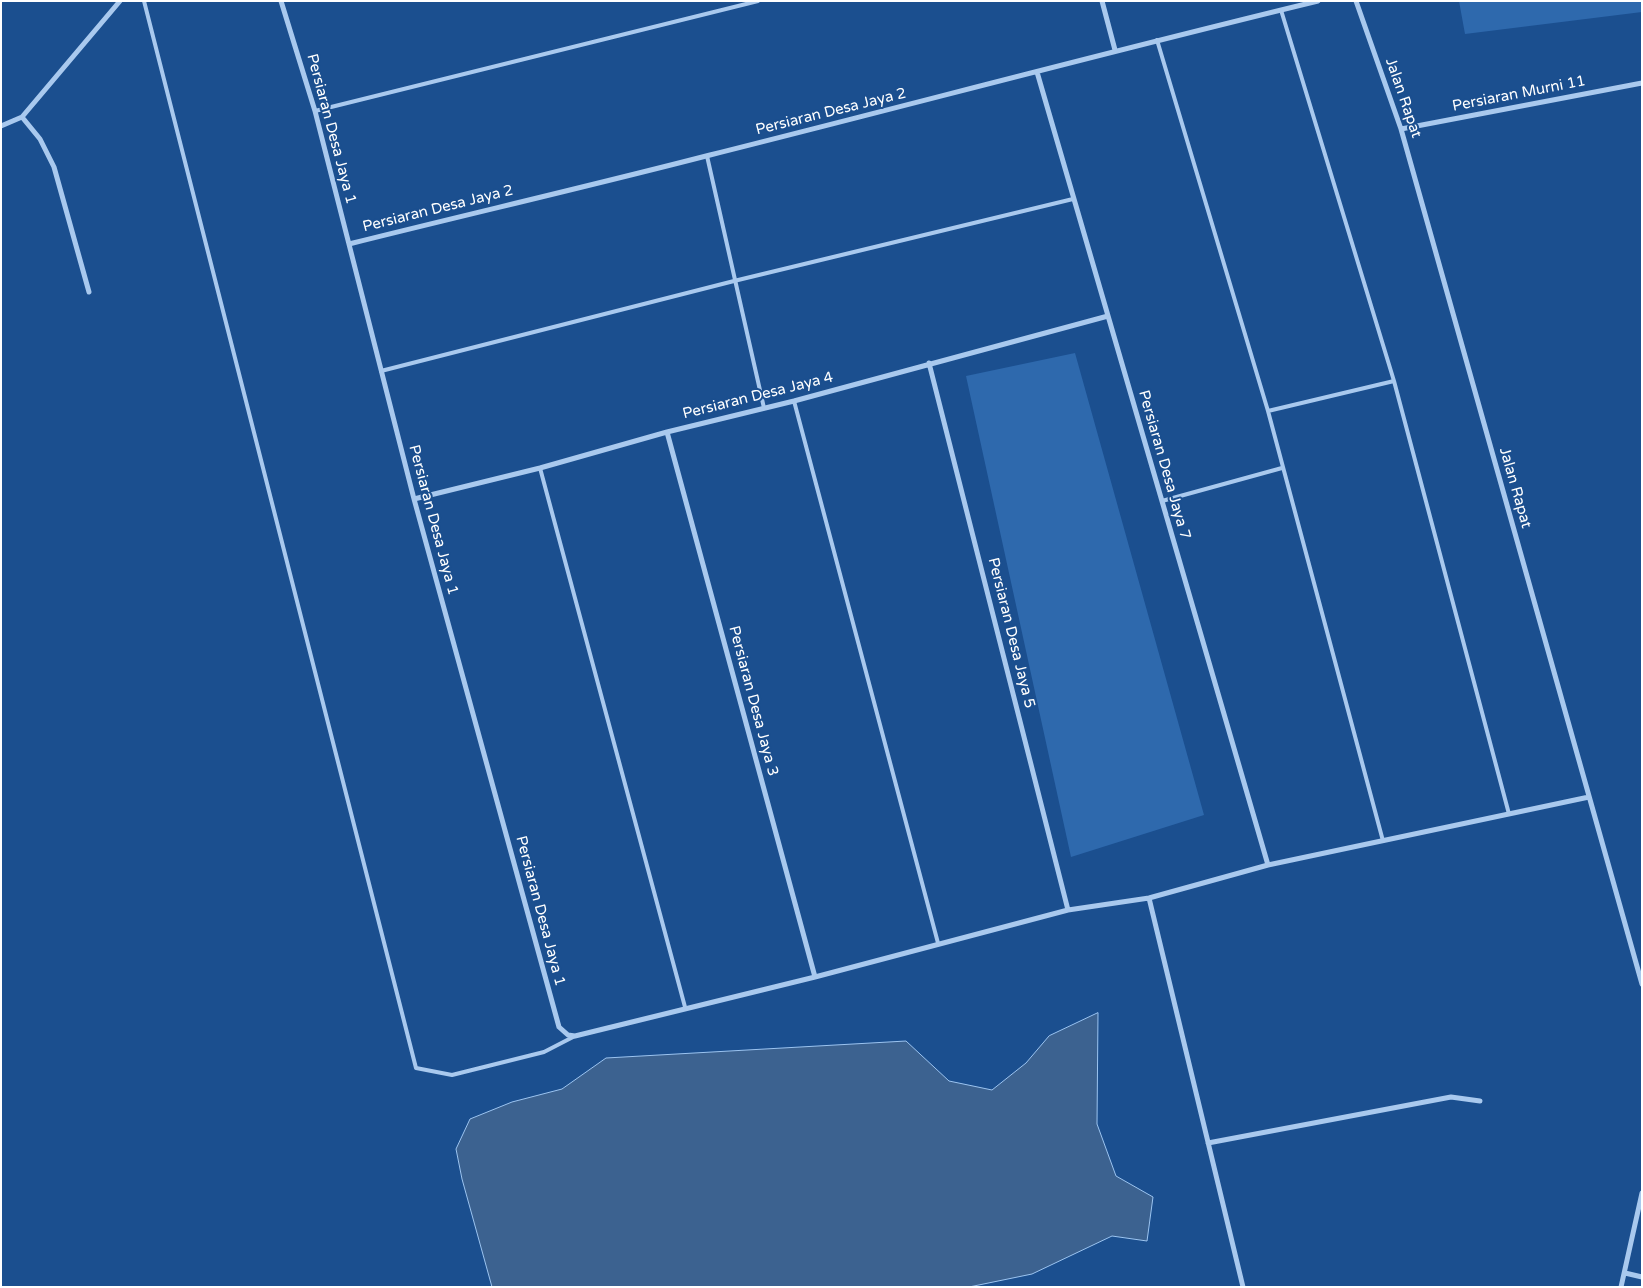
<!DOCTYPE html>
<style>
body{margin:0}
#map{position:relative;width:1643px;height:1288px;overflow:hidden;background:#1b4f8f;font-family:"Varela Round",sans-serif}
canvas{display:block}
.frame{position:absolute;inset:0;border:2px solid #fff;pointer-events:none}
</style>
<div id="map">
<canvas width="1643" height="1288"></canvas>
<div class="frame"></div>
</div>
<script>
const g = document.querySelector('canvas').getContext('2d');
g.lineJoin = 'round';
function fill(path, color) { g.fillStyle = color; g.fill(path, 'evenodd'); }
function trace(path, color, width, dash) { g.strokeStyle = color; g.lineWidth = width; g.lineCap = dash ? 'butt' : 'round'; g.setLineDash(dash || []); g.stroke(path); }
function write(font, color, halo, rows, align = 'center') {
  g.font = font + ' "Varela Round",sans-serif'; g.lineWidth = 4; g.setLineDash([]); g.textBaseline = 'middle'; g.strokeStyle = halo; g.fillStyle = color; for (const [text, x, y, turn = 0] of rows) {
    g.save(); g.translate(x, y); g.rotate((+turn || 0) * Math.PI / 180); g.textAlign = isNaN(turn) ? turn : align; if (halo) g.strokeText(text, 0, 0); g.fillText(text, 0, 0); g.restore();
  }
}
fill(new Path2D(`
 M1459,1H1642V12L1465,34Z
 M1075,353L1204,815L1071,857L966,376Z`), '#2e69ad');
const water = new Path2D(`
 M1098,1013L1097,1124L1116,1176L1153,1197L1147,1241L1112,1236L1032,1274L969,1287H492L462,1179L456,1149L470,1119L512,1102L562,1089L606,1058L906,1041L949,1081L992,1090L1026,1063L1049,1036Z`);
fill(water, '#3c6290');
trace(water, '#9cc4f0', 1);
trace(new Path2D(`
 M144,1L416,1068L452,1075L544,1052L575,1036
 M1281,10L1394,381L1509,814
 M1157,40L1268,411L1383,841
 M315,111L758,1
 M707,156L764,408
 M381,371L734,281L1073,199
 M794,401L938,943
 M1268,411L1394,381
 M540,468L685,1007
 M1162,501L1282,468`), '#a9c9ee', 4);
trace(new Path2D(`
 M281,1L315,111L414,499L559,1027L568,1035L575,1036L815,977L1068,910L1149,898L1268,865L1589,797
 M1102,1L1115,50
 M1356,1L1401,129L1642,984
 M1037,72L1268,865
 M22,117L40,139L54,167L89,292
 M1,126L22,117L120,1
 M1401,129L1642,83
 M349,244C469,214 590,186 710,155C913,104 1115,50 1318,1
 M929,363L1068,910
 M667,432L815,977
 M414,499L540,468L667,432L794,401L1108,316
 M1149,898L1243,1287
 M1208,1143L1451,1097L1480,1101
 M1625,1273L1642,1277
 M1621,1287L1642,1193`), '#a9c9ee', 5);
write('15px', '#fff', '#1b4f8f', [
 ["Persiaran Murni 11",1519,94,-11],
 ["Jalan Rapat",1403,98,71],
 ["Persiaran Desa Jaya 2",831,112,-14],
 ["Persiaran Desa Jaya 1",331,129,75],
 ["Persiaran Desa Jaya 2",438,209,-14],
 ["Persiaran Desa Jaya 4",758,396,-14],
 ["Persiaran Desa Jaya 7",1164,465,74],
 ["Jalan Rapat",1515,488,74],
 ["Persiaran Desa Jaya 1",433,520,75],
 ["Persiaran Desa Jaya 5",1011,633,76],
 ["Persiaran Desa Jaya 3",753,701,75],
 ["Persiaran Desa Jaya 1",540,911,75]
]);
</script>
